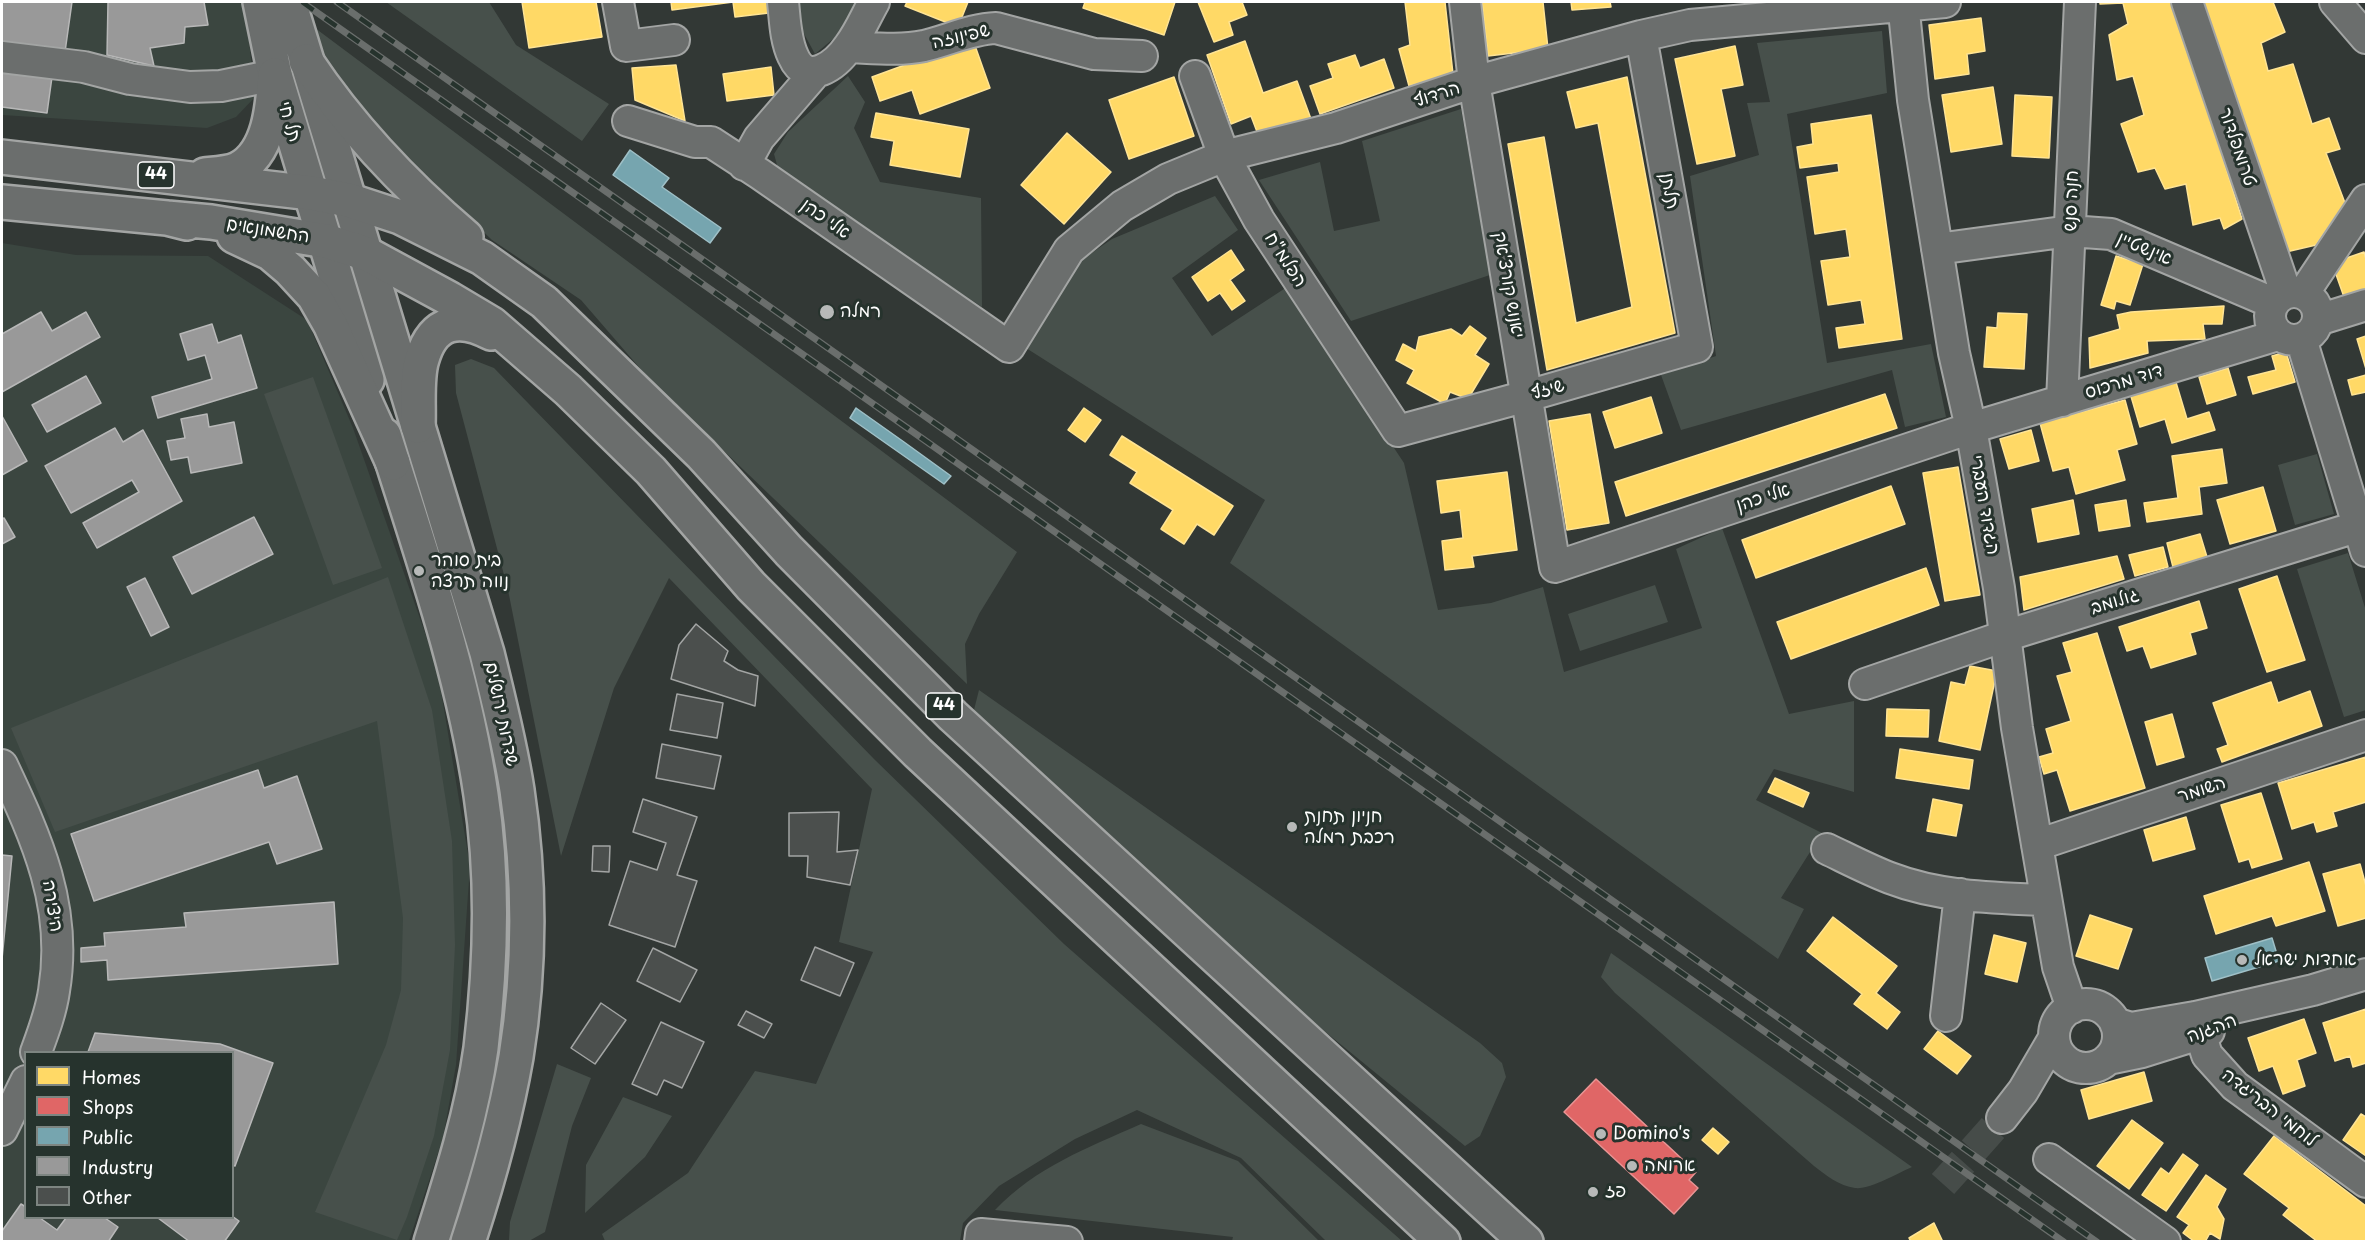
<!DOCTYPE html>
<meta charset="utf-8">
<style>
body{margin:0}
#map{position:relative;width:2368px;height:1243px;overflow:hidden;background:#323835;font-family:"Playpen Sans",sans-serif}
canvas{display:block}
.frame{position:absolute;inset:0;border:3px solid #fff;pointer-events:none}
.legend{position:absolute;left:24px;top:1051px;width:210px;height:168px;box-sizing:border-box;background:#26332d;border:2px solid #7d8581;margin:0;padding:8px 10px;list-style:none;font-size:18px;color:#fff}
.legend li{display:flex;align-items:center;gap:12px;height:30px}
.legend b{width:30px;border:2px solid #7d8581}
</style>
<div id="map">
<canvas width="2368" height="1243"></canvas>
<div class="frame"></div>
<ul class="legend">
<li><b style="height:16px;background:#ffd966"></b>Homes</li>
<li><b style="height:16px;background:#e06666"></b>Shops</li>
<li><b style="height:16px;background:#76a5af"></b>Public</li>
<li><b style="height:16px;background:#999"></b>Industry</li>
<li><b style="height:16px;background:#4b4f4d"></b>Other</li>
</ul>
</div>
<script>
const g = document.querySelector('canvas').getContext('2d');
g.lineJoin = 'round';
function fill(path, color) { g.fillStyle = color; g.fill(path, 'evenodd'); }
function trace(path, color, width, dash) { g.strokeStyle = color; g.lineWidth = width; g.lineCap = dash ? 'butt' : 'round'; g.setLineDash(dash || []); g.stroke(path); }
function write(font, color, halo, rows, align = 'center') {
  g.font = font + ' "Playpen Sans","Playpen Sans Hebrew",sans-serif'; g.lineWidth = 6; g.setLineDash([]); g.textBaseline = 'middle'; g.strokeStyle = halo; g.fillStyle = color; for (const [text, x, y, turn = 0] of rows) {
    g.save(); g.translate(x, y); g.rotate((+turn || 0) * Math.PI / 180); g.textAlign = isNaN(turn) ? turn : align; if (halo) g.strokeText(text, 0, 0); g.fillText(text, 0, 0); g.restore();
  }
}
fill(new Path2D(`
 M2,2H245L255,97L236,117L207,128L2,115Z
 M2,243L76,255L208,256L307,320L353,428L437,667L470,866L456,1065L443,1138L409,1241H2ZM26,1052H232V1218H26Z`), '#3b4640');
fill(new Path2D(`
 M386,2H489L516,45L609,104L582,141Z
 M795,2H862L845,29L815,54L796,19Z
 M311,25L1017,552L979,614L965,644L967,684L651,381L581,300L492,240L390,142L340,86L323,59Z
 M1882,31L1887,93L1787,114L1827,363L1931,344L1946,417L1905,427L1892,370L1681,430L1661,375L1716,356L1690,176L1759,155L1747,103L1770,102L1757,43Z
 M848,76L865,102L854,128L880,182L981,198L982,307L779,172L774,154L788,132Z
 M1461,109L1490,275L1351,321L1259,180L1320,162L1334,231L1380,221L1362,141Z
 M1215,196L1238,230L1172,278L1212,336L1287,287L1404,463L1438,610L1491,603L1543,587L1564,672L1702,628L1676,549L1722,528L1789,714L1854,701V792L1774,769L1756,800L1822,833L1781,898L1804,909L1778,959L1230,563L1265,500L1026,348L1080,261L1112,239Z
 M471,359L494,368L874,759L1064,944L1402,1241H1326L1241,1158L1137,1110L1075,1139L999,1186L963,1223L960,1241H605L602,1234L688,1173L755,1071L816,1084L873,952L839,942L872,789L669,578L614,688L561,856L508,590L456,393L455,365Z
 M313,377L382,568L333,585L264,394Z
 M2317,454L2334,514L2295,525L2278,465Z
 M2348,553L2366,611V710L2344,717L2297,569Z
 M388,577L432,710L452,841L455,945L450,1050L434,1136L407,1217L397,1240L315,1212L386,1045L401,990L403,918L377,721L55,832L11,728Z
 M1655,585L1668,622L1580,651L1568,614Z
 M979,690L1480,1043L1502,1063L1506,1077L1480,1136L1465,1146L1273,989L973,714Z
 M1611,953L1912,1167C1898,1173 1869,1190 1855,1188C1839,1186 1826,1175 1814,1166L1615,993L1601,977Z
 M557,1064L591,1078L572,1126L545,1232L529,1241H509L510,1222Z
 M623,1097L672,1116L645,1157L585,1213L586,1165Z
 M1141,1124L1238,1161L1319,1241H1232L1233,1237L995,1210C1036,1167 1087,1148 1141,1124Z`), '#47504b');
const homes = new Path2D(`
 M522,2H596L602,37L529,48Z
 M671,2H767L769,13L735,17L733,2L672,10Z
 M907,2H968L958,27L905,6Z
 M1085,2H1175L1164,35L1083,8Z
 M1198,2H1242L1247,15L1229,22L1233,35L1214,42Z
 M1405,2H1445L1453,74L1409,86L1399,49L1410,45Z
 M1482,2H1543L1548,49L1488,56Z
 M1571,2H1610L1611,7L1572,10Z
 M2100,2H2174L2242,219L2224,229L2220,218L2193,225L2186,184L2165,189L2155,168L2138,172L2121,124L2144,115L2133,76L2117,80L2109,35L2128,24L2123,3L2100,4Z
 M2199,2H2273L2285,32L2261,43L2268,71L2293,64L2312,124L2329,118L2340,149L2326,153L2345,203L2316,245L2286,252Z
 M1981,18L1985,51L1967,54L1969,74L1935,79L1929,25Z
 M973,40L990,88L920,114L912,90L880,101L872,77Z
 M1245,41L1263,93L1297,81L1311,119L1259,137L1251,116L1231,124L1207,55Z
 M1735,46L1743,85L1721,89L1735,156L1697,164L1675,59Z
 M1355,55L1360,68L1384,59L1394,88L1320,114L1310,86L1333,78L1328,64Z
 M676,65L685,121L635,100L632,68Z
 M771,67L774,95L727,101L723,74Z
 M1174,77L1194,136L1129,159L1109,100Z
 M1627,77L1675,333L1547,370L1508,144L1544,137L1576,323L1632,307L1598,123L1576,128L1567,92Z
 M1993,87L2002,144L1951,152L1942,95Z
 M2015,95L2052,97L2049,158L2012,156Z
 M876,113L969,129L960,177L890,165L894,141L871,137Z
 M1871,115L1902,339L1839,348L1836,328L1865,324L1861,300L1828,305L1821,261L1850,257L1846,229L1815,234L1807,177L1839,172L1838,163L1800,168L1797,147L1813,144L1811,124Z
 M1067,133L1111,172L1064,224L1021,185Z
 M1231,250L1244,270L1230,280L1245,301L1232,310L1220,293L1208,301L1192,277Z
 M2364,252L2366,259V289L2344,297L2332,263Z
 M2116,256L2143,264L2130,305L2116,301L2114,309L2101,305Z
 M2224,306L2222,324H2203L2205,339L2147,341L2148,353L2090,368L2089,338L2120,329L2117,315L2131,312Z
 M1998,313L2027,314L2024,369L1984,367L1987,327L1997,328Z
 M1470,326L1486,338L1475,355L1489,364L1468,399L1450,392L1445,404L1407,383L1414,370L1396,360L1403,344L1416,351L1419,337L1451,329L1462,336Z
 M2366,336V369L2357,339Z
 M2286,352L2295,382L2253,394L2248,377L2276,370L2272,356Z
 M2228,368L2236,395L2207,404L2199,377Z
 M2366,375V392L2352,395L2348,380Z
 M2175,379L2187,419L2209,412L2215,430L2172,443L2165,419L2140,427L2130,393Z
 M1885,394L1897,428L1626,516L1615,482Z
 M1651,397L1662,433L1615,448L1603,412Z
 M2125,400L2137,444L2117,450L2125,480L2076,494L2069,467L2053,471L2040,423Z
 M1084,408L1101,420L1085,442L1068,430Z
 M1590,414L1609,523L1567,530L1549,421Z
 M2031,430L2039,461L2009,469L2000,439Z
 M1122,436L1233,506L1214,535L1197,524L1184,544L1161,529L1173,510L1130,483L1137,472L1110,455Z
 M2222,449L2227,483L2199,487L2202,514L2147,522L2144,503L2178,498L2172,456Z
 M1958,467L1980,595L1945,601L1923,473Z
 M1507,472L1517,550L1472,556L1474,567L1445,570L1442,541L1463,538L1460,510L1441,513L1437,481Z
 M1891,486L1905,524L1756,578L1742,540Z
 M2263,487L2276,531L2230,544L2217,500Z
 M2073,500L2079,534L2038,542L2032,509Z
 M2126,500L2130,526L2099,531L2095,505Z
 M2200,534L2207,557L2173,567L2167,543Z
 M2163,547L2168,567L2135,576L2129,555Z
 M2117,556L2124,579L2024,610L2020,577Z
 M1926,568L1939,605L1791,659L1777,622Z
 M2277,576L2305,660L2267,672L2239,589Z
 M2199,601L2207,628L2190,633L2196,654L2151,668L2143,646L2127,651L2119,627Z
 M2097,633L2145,788L2070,811L2057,770L2044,774L2039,757L2053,753L2046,729L2071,721L2057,676L2072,672L2063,643Z
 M1970,666L1997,671L1980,750L1939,741L1951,682L1965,685Z
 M2271,682L2278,703L2310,691L2322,726L2222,762L2217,749L2228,745L2213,703Z
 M1887,709L1929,710L1928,737L1886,736Z
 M2172,714L2184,757L2157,765L2145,722Z
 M1900,749L1973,760L1969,789L1896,778Z
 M2366,757V802L2333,812L2337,826L2317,832L2314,822L2292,829L2278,783Z
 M1775,778L1809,793L1803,807L1768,792Z
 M2261,793L2282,859L2252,868L2249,859L2239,862L2221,805Z
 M1933,799L1962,805L1956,836L1927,831Z
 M2186,817L2195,849L2153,861L2144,830Z
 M2309,862L2325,911L2276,926L2272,916L2216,934L2204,896Z
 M2360,864L2366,886V918L2338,926L2323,874Z
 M2090,915L2132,929L2118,969L2076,956Z
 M1833,917L1897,966L1876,993L1900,1012L1887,1029L1854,1004L1862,994L1807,951Z
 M1994,935L2026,943L2017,982L1985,974Z
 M2366,1009V1063L2353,1067L2350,1056L2335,1061L2323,1023Z
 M2304,1019L2316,1053L2297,1060L2305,1086L2283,1094L2273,1066L2259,1071L2248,1038Z
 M1938,1031L1971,1056L1957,1074L1924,1049Z
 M2144,1072L2152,1101L2089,1119L2081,1090Z
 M2361,1114L2366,1117V1156L2343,1140Z
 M2132,1120L2163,1143L2129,1189L2097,1166Z
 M1713,1128L1729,1142L1718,1154L1702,1140Z
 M2274,1136L2366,1206V1242H2318L2283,1215L2289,1208L2244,1174Z
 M2183,1154L2198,1165L2166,1211L2142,1195L2161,1168L2169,1174Z
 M2206,1175L2226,1189L2217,1207L2224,1219L2220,1239L2210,1233L2205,1242H2195L2183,1233L2189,1225L2177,1217Z
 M1934,1223L1943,1242H1911L1909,1238Z`);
fill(homes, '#ffd966');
trace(homes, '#ffe494', 1.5);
const shops = new Path2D(`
 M1596,1079L1696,1172L1689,1180L1698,1188L1674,1214L1564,1112Z`);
fill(shops, '#e06666');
trace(shops, '#e99494', 1.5);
const public = new Path2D(`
 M630,150L669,178L662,187L721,228L710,243L613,175Z
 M856,408L904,442L951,476L944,484L850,418Z
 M2272,938L2279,961L2212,981L2205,958Z`);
fill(public, '#76a5af');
trace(public, '#9fc0c7', 1.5);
const industry = new Path2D(`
 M2,2H72L65,52L2,44Z
 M108,2H204L208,25L185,27L184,43L150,48L154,66L107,55Z
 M2,70L52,77L47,113L2,107Z
 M41,312L52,331L86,312L100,337L2,392V334Z
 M212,324L218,343L241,335L257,388L158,418L152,397L212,379L205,355L188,360L180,334Z
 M86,376L101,403L47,432L32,405Z
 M207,414L209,427L234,422L242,463L191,473L188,457L171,460L167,441L185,438L181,419Z
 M2,416L27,461L2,475Z
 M115,428L123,442L143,430L182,501L97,548L83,523L139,492L132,480L71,513L45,466Z
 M254,517L273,554L192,594L173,557Z
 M4,518L15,537L2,544V519Z
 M145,578L169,627L151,636L127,587Z
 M258,770L264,788L297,776L322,849L277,864L269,842L94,901L71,834Z
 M2,855L12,856L2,959Z
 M334,902L338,964L108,980L107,960L81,962V948L105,946L104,933L186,927L184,913Z
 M95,1033L220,1044L273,1063L235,1166L232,1165V1052H88Z
 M21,1204L26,1207V1218H40L57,1230L66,1218H105L118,1227L108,1242H2V1231Z
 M232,1216L239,1221L224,1242H190L158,1218Z`);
fill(industry, '#999');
trace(industry, '#b8b8b8', 1.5);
const building = new Path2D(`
 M696,624L728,651L724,661L738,670L758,676L755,706L671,679L679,645Z
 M677,694L723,703L717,738L670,730Z
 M662,744L721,756L714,789L656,778Z
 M643,799L697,817L677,875L697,881L675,947L609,925L630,861L657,870L666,843L633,832Z
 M839,812L837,852L858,850L850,885L807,877L808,856H789V813Z
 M593,846H610L609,872L592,871Z
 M815,947L854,963L840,996L801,980Z
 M653,948L697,970L680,1002L637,981Z
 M601,1003L626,1020L595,1064L571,1048Z
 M746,1011L772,1024L764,1038L738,1025Z
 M661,1022L704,1042L682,1088L664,1080L657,1095L632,1084Z`);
fill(building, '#4b4f4d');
trace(building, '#a3a5a4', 1.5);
trace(new Path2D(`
 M1943,1184L2002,1118`), '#464c49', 30, [30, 15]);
const minor = new Path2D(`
 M618,2L626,46L674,40
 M783,2C785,19 785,39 793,56C807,88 836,65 849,46C859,33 866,16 874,2
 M1465,2L1474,82L1555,567L1971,428L2278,335
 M1903,2L1913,100L1954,353L1971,428L1999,588L2017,728L2058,967L2072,1008
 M2187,2L2286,293
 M2335,2L2366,38
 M849,47C873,48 900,51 924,46C949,40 971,29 996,28L1094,54L1142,56
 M2,57L84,67L130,79L190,87L221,86L275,75
 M1195,76L1224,156L1259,220L1398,431L1527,396L1697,347L1641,36
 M628,121L695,142H711L760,174L1009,347L1069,250L1122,206L1168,179L1224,156L1336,128L1474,82L1641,36L1690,25L1945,2
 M744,165L759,138L815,73
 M1937,249L2070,231L2111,234L2273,303
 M2270 316a24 24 0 1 1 48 0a24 24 0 1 1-48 0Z
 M2303,294L2366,200
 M2318,320L2366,305
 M2301,339L2366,551
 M2062,401L2080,2
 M1865,684L2005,636L2366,524
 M2,765C37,839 68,907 54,991C51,1012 43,1033 36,1052
 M2037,845L2366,735
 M1827,849C1848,859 1869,870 1890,878C1939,897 1994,898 2046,900
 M2054 1036a32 32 0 1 1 64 0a32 32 0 1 1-64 0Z
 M1946,1016L1960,894
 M2195,1017L2207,1055L2235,1086L2366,1182
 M2115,1023L2131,1028L2195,1017L2313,990L2366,974
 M2108,1059L2142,1052L2209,1031
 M2002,1118L2023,1091L2054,1038
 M2,1130L26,1081
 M2049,1159L2165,1242
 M980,1242L981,1234L1067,1242`);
const major = new Path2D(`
 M260,2L275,75L367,380
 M289,2L487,653C498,698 510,744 517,790C530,877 530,970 516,1057C505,1120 488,1181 468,1242
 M384,435C421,553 463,672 481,795C494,879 491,964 481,1048C472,1114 451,1179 431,1242`);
const highway = new Path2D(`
 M306,61C350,127 406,186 466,237
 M2,157L311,193L348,200L400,217L482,258L544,302L701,454L789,551L953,716L1526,1242
 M205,175C214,174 230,173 238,169C270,153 273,105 275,75
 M2,202L167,218L187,223
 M167,218L211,222L326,241L367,254L450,299L492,324L568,390L651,471L751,586L918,753L1443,1242
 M234,236L270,253L290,270L314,296L330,324L393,463
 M418,426C419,406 416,377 422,359C433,321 459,316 491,333`);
trace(minor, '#a3a5a4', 34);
trace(major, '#a3a5a4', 38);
trace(highway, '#a3a5a4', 38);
trace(minor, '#6b6e6d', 30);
trace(major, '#6b6e6d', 33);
trace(highway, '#6b6e6d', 33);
const rail = new Path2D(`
 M302,2L2064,1242
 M337,2L2097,1242`);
trace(rail, '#6a6e6c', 7);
trace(rail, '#26332d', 4.5, [14]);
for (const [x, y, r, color] of [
 [827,312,8,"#b7b9b8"],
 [419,571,6,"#b7b9b8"],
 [1292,827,6,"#b7b9b8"],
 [2242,960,6,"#b7b9b8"],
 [1601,1134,6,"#b7b9b8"],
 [1632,1166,6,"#b7b9b8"],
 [1593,1192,6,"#b7b9b8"]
]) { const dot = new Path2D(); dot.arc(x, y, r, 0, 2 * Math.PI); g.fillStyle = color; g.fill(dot); trace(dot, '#26332d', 2); }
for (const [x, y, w] of [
 [156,175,36],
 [944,706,36]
]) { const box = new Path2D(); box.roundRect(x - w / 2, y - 13, w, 26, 4.5); g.fillStyle = '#26332d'; g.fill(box); trace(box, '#fff', 1.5); }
write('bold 16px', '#fff', null, [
 ["44",156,175],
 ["44",944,706]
]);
write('18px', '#fff', '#26332d', [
 ["שפינוזה",961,37,-13],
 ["הרדוף",1437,95,-18],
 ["תל חי",289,122,73],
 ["טרומפלדור",2237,147,71],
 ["תלתן",1669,191,80],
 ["חנה סנש",2072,201,-88],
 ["אלי כהן",825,219,35],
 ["החשמונאים",268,231,9],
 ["אינשטיין",2144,249,23],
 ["הפלמ\"ח",1285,260,57],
 ["יאנוש קורצ'אק",1508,285,80],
 ["דוד מרכוס",2124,382,-17],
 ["שיזף",1548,390,-16],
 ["אלי כהן",1763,498,-18],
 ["הגדוד העברי",1984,505,80],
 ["גולומב",2115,602,-17],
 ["שדרות ירושלים",501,714,78],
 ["השומר",2202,790,-18],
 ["היצירה",52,906,81],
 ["ההגנה",2212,1029,-20],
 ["לוחמי הבריגדה",2269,1108,38]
]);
write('18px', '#fff', '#26332d', [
 ["רמלה",840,312],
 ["בית סוהר",431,561],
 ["נווה תרצה",431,582],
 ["חניון תחנת",1304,817],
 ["רכבת רמלה",1304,838],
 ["אחדות ישראל",2254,960],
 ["Domino's",1613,1134],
 ["ארומה",1644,1166],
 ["פז",1605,1192]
], 'left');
</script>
